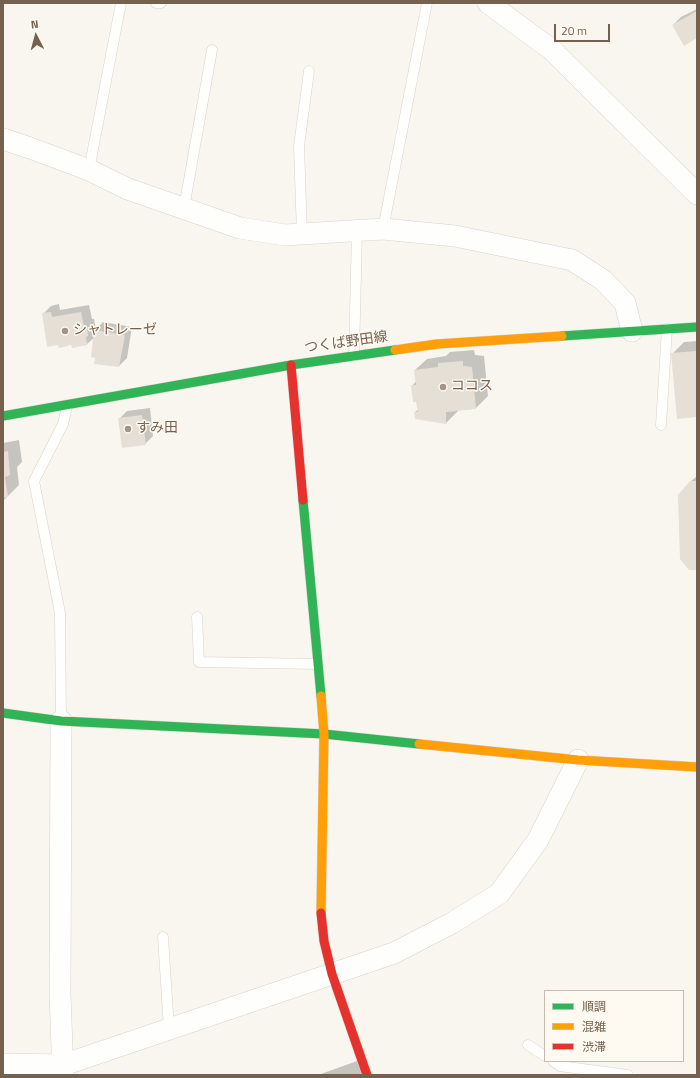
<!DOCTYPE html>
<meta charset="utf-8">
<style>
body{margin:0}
#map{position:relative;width:700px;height:1078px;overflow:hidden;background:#f8f6ef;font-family:"Titillium Web","Noto Sans JP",sans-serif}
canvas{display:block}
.frame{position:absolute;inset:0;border:4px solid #76604e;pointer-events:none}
.legend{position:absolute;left:544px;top:990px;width:140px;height:72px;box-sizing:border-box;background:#fefaf2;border:1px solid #c8bcb0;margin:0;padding:5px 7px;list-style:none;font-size:12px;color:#76604e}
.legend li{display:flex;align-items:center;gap:8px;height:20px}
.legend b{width:20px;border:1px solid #c8bcb0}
.north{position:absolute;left:16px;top:16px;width:40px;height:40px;-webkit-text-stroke:3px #fefaf2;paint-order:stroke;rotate:354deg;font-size:11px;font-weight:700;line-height:16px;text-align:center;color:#76604e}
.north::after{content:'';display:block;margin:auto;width:14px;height:18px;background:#76604e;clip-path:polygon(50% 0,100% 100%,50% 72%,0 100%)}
.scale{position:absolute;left:554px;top:24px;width:56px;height:18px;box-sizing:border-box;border:2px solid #76604e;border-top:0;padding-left:5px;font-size:12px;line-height:14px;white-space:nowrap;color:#76604e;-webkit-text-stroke:3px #fefaf2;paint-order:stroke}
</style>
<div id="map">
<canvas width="700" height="1078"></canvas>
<div class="frame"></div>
<ul class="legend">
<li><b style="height:5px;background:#30b455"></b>順調</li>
<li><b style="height:5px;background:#ff9f0a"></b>混雑</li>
<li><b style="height:5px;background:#e5322d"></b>渋滞</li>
</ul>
<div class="north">N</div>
<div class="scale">20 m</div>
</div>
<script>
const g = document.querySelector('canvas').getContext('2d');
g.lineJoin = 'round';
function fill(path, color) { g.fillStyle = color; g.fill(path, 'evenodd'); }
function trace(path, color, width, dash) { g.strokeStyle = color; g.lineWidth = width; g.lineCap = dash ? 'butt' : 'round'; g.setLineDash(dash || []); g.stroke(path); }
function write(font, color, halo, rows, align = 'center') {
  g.font = font + ' "Titillium Web","Noto Sans JP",sans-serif'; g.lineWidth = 3; g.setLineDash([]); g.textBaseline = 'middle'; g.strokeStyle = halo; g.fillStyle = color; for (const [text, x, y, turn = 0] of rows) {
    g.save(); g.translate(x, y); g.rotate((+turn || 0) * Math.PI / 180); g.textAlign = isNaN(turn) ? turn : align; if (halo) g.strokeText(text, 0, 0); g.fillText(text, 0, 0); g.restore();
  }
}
fill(new Path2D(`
 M697,9V37L673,25L681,17Z
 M59,304L60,310L89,305L92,319H94L96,329L103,322L132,327L127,358L119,366L95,337L87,344L73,347L72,344L43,314L51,306Z
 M697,341V416L672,354L684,342Z
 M474,350L475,355L484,356L488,396L476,408L458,409V411L446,423L415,412L419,409L412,386L416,381L415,370L427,359L446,356L450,352Z
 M150,408L153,436L145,444L119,419L127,411Z
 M19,440L22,462L17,467L19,485L3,501V443Z
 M697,476V569L690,482Z
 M357,1061L362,1075H318Z`), '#0003');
fill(new Path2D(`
 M697,11V38L684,46L672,25Z
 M51,312L52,317L81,312L84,326H87L88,336L86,337L87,345L72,348L71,345L59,348L58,345L47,347L42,313Z
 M94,330L125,335L119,367L94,364L95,358L91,357Z
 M697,351V417L677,419L671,353Z
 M463,361V366L472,367L476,409L446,412V424L415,419L414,412H418L416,402H413L411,385H416L414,370L438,367V363Z
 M142,415L146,445L122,448L118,418Z
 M8,451L10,475L5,477L8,497L3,498V452Z
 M690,481H697V570H689L680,559L678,495Z`), '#e5dfd6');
const lane = new Path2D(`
 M156,3H161
 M89,170L121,3
 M184,208L212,50
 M383,229L427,3
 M302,234L299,146L309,71
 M354,356L357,231
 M661,425L667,329
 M197,617L199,662L317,664
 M61,721L60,613L34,481L63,424L67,406
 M163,937L169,1029
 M528,1045L545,1056
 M553,1061L560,1066L567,1067L628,1075`);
const street = new Path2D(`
 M488,3L552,50L697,194
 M3,139L30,148L89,170L128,189L240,228L285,235L383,229L455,236L572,260L603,280L625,303L632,331
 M61,721L60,994L63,1075
 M3,1064L63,1065L394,953L452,923L499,894L538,840L578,760`);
const fast = new Path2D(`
 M562,336L697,327
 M3,416L291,365L395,350
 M303,500L321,696
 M3,713L61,721L324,734L419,744`);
const slow = new Path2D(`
 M395,350L437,344L562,336
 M321,696L324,734L321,913
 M419,744L578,760L697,767`);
const jam = new Path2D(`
 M291,365L303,500
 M321,913L324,941L332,974L367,1075`);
trace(lane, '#d7d3cd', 11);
trace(street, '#d7d3cd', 22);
trace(fast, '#d8d3cc', 10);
trace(slow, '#d8d3cc', 10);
trace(jam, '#d8d3cc', 10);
trace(lane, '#fefefd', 10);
trace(street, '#fefefd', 21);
trace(fast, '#30b455', 9);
trace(slow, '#ff9f0a', 9);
trace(jam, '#e5322d', 9);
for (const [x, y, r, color] of [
 [65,331,4,"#a49486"],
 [443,387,4,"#a49486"],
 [128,429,4,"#a49486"]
]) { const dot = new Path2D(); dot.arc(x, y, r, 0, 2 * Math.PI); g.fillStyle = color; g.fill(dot); trace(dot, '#fefaf2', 1.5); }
write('14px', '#76604e', '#fefaf2', [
 ["シャトレーゼ",73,331],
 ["ココス",451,387],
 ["すみ田",136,429]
], 'left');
write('14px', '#76604e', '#fefaf2', [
 ["つくば野田線",346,343,-8]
]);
</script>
